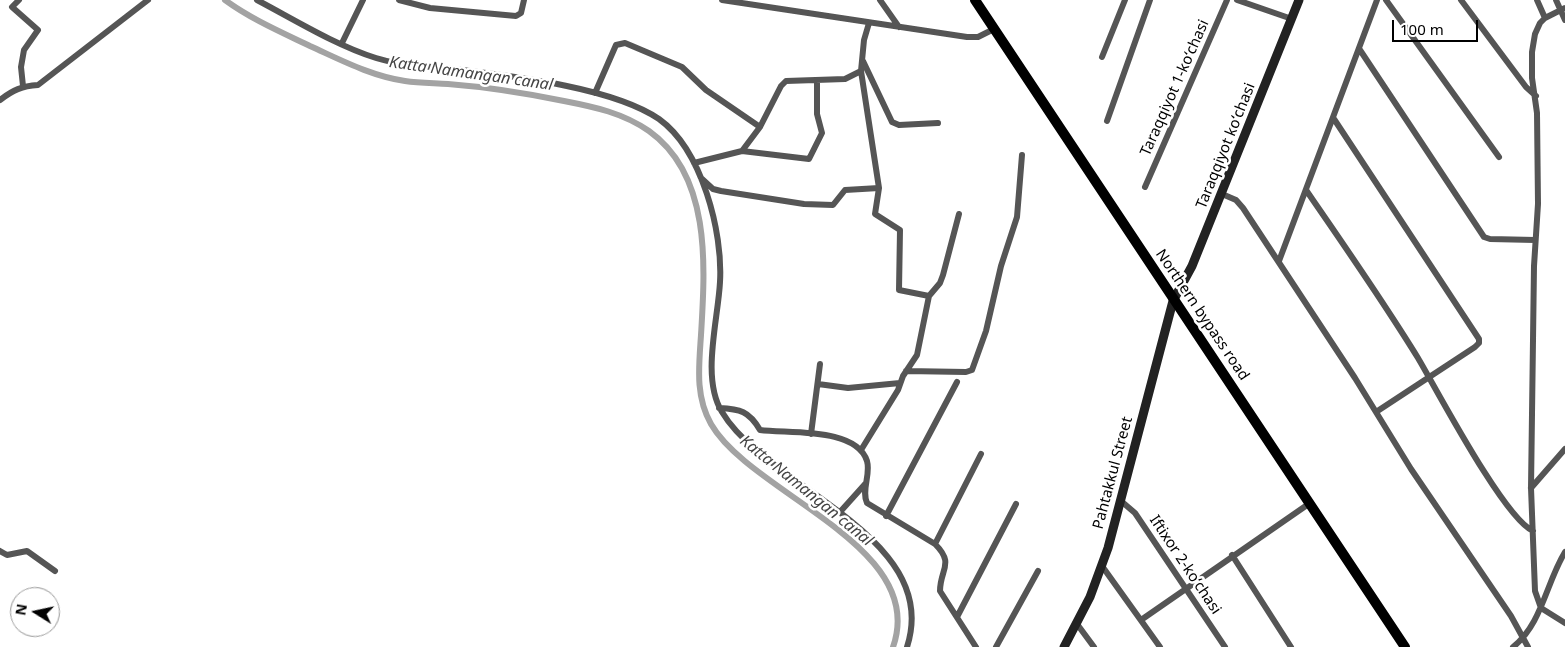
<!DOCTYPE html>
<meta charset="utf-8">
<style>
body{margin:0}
#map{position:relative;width:1565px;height:647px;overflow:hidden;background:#fff;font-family:"Noto Sans",sans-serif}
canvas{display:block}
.north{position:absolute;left:10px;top:587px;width:50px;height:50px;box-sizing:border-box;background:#fff;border:1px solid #999;border-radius:50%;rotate:280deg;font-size:14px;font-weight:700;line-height:20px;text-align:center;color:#000}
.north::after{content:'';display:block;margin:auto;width:18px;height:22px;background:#000;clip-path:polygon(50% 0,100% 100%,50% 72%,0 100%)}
.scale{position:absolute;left:1392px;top:20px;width:86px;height:22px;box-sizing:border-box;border:2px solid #000;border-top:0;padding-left:6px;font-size:15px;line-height:18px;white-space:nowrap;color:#000;-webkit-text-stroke:4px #fff;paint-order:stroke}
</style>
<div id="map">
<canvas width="1565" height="647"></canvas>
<div class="north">N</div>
<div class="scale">100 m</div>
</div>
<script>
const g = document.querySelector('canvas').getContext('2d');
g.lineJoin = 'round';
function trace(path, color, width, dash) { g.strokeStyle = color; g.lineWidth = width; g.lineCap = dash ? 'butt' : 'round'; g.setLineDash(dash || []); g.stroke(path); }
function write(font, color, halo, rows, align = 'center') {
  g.font = font + ' "Noto Sans",sans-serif'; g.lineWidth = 5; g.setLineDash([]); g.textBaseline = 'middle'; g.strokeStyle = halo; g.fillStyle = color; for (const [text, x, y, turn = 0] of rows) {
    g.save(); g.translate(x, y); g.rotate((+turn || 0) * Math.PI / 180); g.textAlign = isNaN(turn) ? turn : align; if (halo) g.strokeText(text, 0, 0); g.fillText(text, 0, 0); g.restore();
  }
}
trace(new Path2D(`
 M225,0C251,19 281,32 310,46C341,60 371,76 405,81C419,83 433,83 448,84C487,87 525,93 564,101C595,107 623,113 649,131C712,176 705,268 701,335C699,366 695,396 711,424C751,494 929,546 893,647`), '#a3a3a3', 6);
trace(new Path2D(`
 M19,0L12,7L38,30L24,50L21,67L23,86
 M257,0C295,20 335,45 376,58C401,66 429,66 454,69C511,76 612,87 659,119C702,150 723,232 720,282C718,321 701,378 722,412C767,488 943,536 907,647
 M399,0L430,8L516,16L521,13L524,0
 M722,0L967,37H978L994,29
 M880,0L899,27
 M1237,0L1292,19
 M1386,0L1499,157
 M1461,0L1526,87L1536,96
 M1537,0L1545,18
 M1556,0L1565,20
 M1565,8L1545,18L1540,23L1535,34L1532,52V78L1537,113L1538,204L1534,266L1531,488L1535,591L1541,608L1565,623
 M869,23L864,40L861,71L879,188L875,214L900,230L899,290L929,296
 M342,43L363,0
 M1360,50L1484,237L1490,239L1535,240
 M1102,57L1125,0
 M863,61L892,122L899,125L938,123
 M595,93L616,45L625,43L682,67L706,90L760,127
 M0,100C13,90 22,86 38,85L148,0
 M1334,119L1479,339V343L1475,347L1376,412
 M1107,121L1150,0
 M742,151L809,159L822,133L817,114V81
 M694,163L742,151L760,127L781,86L786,81L845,79L861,71
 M701,178L713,189L721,191L804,204L833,205L845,190L879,188
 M1145,187L1227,0
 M1306,190C1344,245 1383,301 1418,358C1438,392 1504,518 1533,531
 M1222,194L1236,200L1243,208L1355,378L1411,469L1511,616L1528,647
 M1279,261L1377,0
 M906,371L966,372L972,370L986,331L1001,266L1017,217L1022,155
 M818,384L848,388L900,383
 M719,408C740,409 749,411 760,430C789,434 856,427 867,461C871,475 861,490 867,503L935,544C955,564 940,569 940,591L976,647
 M811,434L820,364
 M861,450L898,390L903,376L917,355L929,296L940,283L943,275L959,214
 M1531,488L1565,449
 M1121,501L1135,513L1225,647
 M840,512L866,483
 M886,516L957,382
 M935,544L981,454
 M0,551L7,555L27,551L55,571
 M1232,555L1291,647
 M1102,566L1160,647
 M957,617L1016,504
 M1141,620L1310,503
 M1077,624L1094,647
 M996,647L1038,571
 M1513,647C1542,624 1546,583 1565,552`), '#555', 6);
trace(new Path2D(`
 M1064,647L1090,597L1108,548L1173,301L1192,266L1299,0`), '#222', 9);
trace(new Path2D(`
 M975,0L1405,647`), '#000', 10);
write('15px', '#000', '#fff', [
 ["Taraqqiyot 1-koʻchasi",1175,88,-66],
 ["Taraqqiyot koʻchasi",1226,146,-68],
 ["Northern bypass road",1202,315,56],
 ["Pahtakkul Street",1113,473,-75],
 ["Iftixor 2-koʻchasi",1185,565,56]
]);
write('italic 16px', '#444', '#fff', [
 ["Katta Namangan canal",471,74,8],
 ["Katta Namangan canal",806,491,39]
]);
</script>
